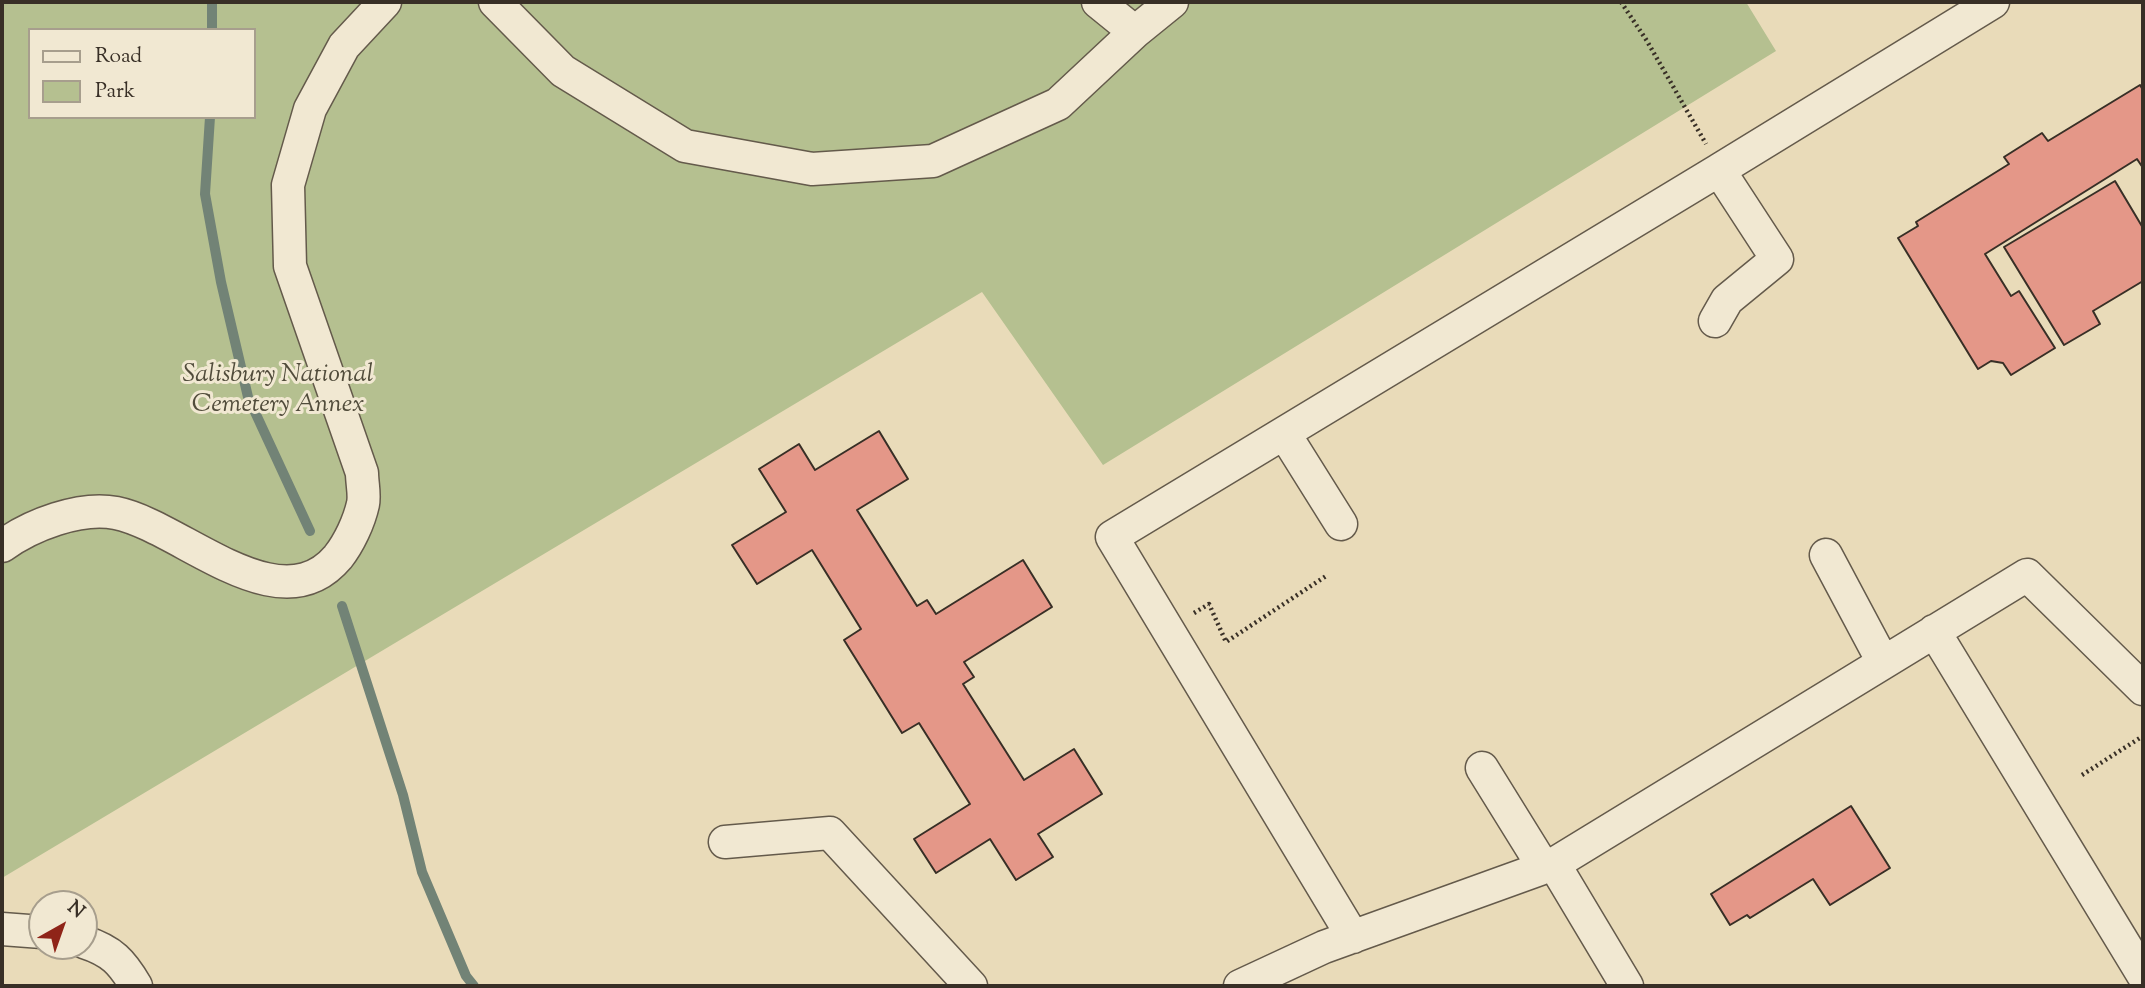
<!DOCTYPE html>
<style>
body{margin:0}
#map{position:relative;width:2145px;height:988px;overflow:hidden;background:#e9dbb9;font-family:"Sorts Mill Goudy",serif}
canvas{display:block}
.frame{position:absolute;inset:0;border:4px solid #382f26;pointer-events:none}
.legend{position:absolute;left:28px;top:28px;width:228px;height:91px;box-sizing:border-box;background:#f1e8d2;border:2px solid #a79e8d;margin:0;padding:9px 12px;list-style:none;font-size:21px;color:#382f26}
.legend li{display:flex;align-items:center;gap:14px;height:35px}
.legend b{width:35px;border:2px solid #a79e8d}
.north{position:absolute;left:28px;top:890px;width:70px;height:70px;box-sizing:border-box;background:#f1e8d2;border:2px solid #a79e8d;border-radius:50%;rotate:40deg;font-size:19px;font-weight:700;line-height:28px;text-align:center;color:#382f26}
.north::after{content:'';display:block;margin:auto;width:24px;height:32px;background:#8f2418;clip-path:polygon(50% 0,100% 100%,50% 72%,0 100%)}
</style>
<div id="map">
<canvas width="2145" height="988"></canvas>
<div class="frame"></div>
<ul class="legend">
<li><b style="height:9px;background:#f1e8d2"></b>Road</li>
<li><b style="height:19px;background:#b5c090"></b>Park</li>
</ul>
<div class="north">N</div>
</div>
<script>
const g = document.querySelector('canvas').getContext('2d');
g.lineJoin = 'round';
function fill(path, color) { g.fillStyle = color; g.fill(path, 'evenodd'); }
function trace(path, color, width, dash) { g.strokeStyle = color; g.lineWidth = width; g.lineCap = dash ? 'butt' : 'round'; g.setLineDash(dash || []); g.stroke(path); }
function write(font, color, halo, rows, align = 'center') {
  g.font = font + ' "Sorts Mill Goudy",serif'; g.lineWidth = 6; g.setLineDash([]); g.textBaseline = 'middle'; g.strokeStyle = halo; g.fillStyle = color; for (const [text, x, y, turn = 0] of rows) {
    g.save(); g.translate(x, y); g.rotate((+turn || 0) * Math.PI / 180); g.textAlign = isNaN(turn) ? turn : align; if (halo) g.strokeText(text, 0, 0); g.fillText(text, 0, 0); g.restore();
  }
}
fill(new Path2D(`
 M2,2H1746L1776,51L1103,465L982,292L2,878ZM30,30H254V117H30Z`), '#b5c090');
trace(new Path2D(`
 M212,2V30
 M210,117L205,194L221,282L248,397L310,531
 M342,606L403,795L422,872L466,976L474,986`), '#728376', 10);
const building = new Path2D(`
 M2140,85L2143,90V168L2137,159L1985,254L2011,296L2019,291L2055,348L2011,375L2003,363L1991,361L1978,369L1898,238L1918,226L1916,222L2009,164L2004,157L2042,133L2048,141Z
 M2115,181L2143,228V281L2093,311L2100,324L2064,345L2004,247Z
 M879,431L908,479L857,510L917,606L927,600L936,614L1023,560L1052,607L964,662L974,677L963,684L1024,780L1074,749L1102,794L1038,834L1053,857L1016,880L990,839L936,873L914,839L970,804L919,723L902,733L844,640L861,629L812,550L757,584L732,545L786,512L759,469L799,444L815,470Z
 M1851,806L1890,868L1830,905L1813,879L1750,918L1747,915L1730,925L1711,894Z`);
fill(building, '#e49788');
trace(building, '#382f26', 2);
const minor = new Path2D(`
 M495,2L563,71L685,146L812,169L933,161L1058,104L1135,32L1172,2
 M1098,2L1135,32
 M1719,170L1993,2
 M1284,433L1341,524
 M2,546C31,525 80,506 116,513C181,526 279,627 338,557C349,543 359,522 363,504C365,495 362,483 362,473L290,266L288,185L310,109L344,46L385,2
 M1826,555L1883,662
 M1934,631L2143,975
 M1482,768L1544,868
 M725,842L830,833L971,986
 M1554,864L1627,986
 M2,929L42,932
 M1353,937L1112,537L1719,170L1777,259L1727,300L1715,321
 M84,942C112,951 122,962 136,986
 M1240,986L1324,947L1554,864L2027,575L2143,689`);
trace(minor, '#645a4b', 35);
trace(new Path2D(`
 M1621,2L1647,41L1706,144
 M1194,613L1209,604L1226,642L1326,576
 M2082,775L2143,736`), '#382f26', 4.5, [2, 3.5]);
trace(minor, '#f1e8d2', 32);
write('italic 26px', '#514c3b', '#f1e8d2', [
 ["Salisbury National",278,377],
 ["Cemetery Annex",278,407]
]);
</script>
